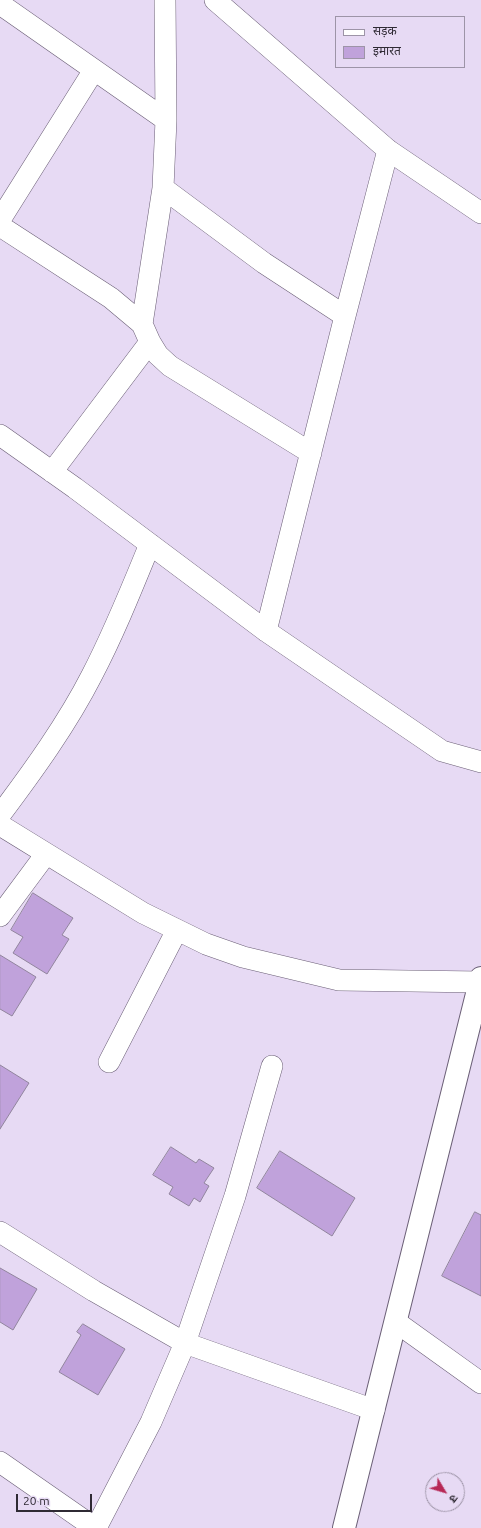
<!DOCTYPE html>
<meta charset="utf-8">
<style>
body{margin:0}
#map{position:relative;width:481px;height:1528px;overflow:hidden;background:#e7daf4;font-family:Ubuntu,"Noto Sans Devanagari",sans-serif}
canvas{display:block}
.legend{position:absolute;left:335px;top:16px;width:130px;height:52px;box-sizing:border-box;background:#e7daf4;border:1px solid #9d94a7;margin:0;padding:5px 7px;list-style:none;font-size:12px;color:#2f2a34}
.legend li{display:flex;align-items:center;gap:8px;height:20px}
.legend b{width:20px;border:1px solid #9d94a7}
.north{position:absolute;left:425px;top:1472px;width:40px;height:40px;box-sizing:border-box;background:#e7daf4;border:1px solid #9d94a7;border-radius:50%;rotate:128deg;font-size:11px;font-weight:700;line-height:16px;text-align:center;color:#2f2a34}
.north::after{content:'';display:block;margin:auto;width:14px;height:18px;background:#b72856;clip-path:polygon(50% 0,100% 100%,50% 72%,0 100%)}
.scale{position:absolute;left:16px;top:1494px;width:76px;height:18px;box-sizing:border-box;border:2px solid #2f2a34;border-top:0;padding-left:5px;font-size:12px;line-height:14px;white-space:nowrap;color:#2f2a34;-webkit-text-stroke:3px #e7daf4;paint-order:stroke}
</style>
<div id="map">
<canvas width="481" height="1528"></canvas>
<ul class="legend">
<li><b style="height:5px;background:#fff"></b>सड़क</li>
<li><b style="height:11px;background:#c0a2db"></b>इमारत</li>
</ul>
<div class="north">उ</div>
<div class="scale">20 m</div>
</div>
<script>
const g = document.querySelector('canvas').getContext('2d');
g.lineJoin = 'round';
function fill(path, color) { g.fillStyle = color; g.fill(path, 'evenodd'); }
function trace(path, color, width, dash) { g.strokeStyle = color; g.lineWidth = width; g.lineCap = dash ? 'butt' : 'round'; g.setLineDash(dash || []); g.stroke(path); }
const building = new Path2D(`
 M33,893L73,918L62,935L69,939L47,974L13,953L23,937L11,930Z
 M0,955L36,977L12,1016L0,1009Z
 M0,1065L29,1083L0,1129Z
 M171,1147L196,1163L199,1159L214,1168L204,1183L209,1186L200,1202L194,1198L189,1206L169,1194L173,1187L153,1175Z
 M280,1151L355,1198L332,1236L257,1188Z
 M475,1212L481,1215V1296L442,1276Z
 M0,1268L37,1289L13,1330L0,1322Z
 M83,1324L125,1349L98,1395L59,1372L81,1335L77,1332Z`);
fill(building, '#c0a2db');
trace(building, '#91859d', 1);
const minor = new Path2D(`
 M215,0L388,150L481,213
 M0,4L166,120
 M163,188L264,263L345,316
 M0,220L94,70
 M0,226L111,298L142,324L150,342L158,355L170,366L311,453
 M142,324L163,188L166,120L165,0
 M0,435L75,488L266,631L442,751L481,762
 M52,472L150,342
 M266,631L345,316L388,150
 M0,815C33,771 67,724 92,675C114,633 132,588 150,544
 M0,825L143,913L206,944L243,957L339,980L480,982
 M0,916L46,854
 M109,1062L177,930
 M0,1232L94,1291L185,1343L374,1410
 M396,1322L481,1383
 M0,1462L95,1528
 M96,1528L151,1422L185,1343L235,1196L272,1066`);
const tertiary = new Path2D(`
 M344,1528L481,978`);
trace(minor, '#6b5f76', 22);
trace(tertiary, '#6b5f76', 24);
trace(minor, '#fff', 21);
trace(tertiary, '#fff', 22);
</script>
